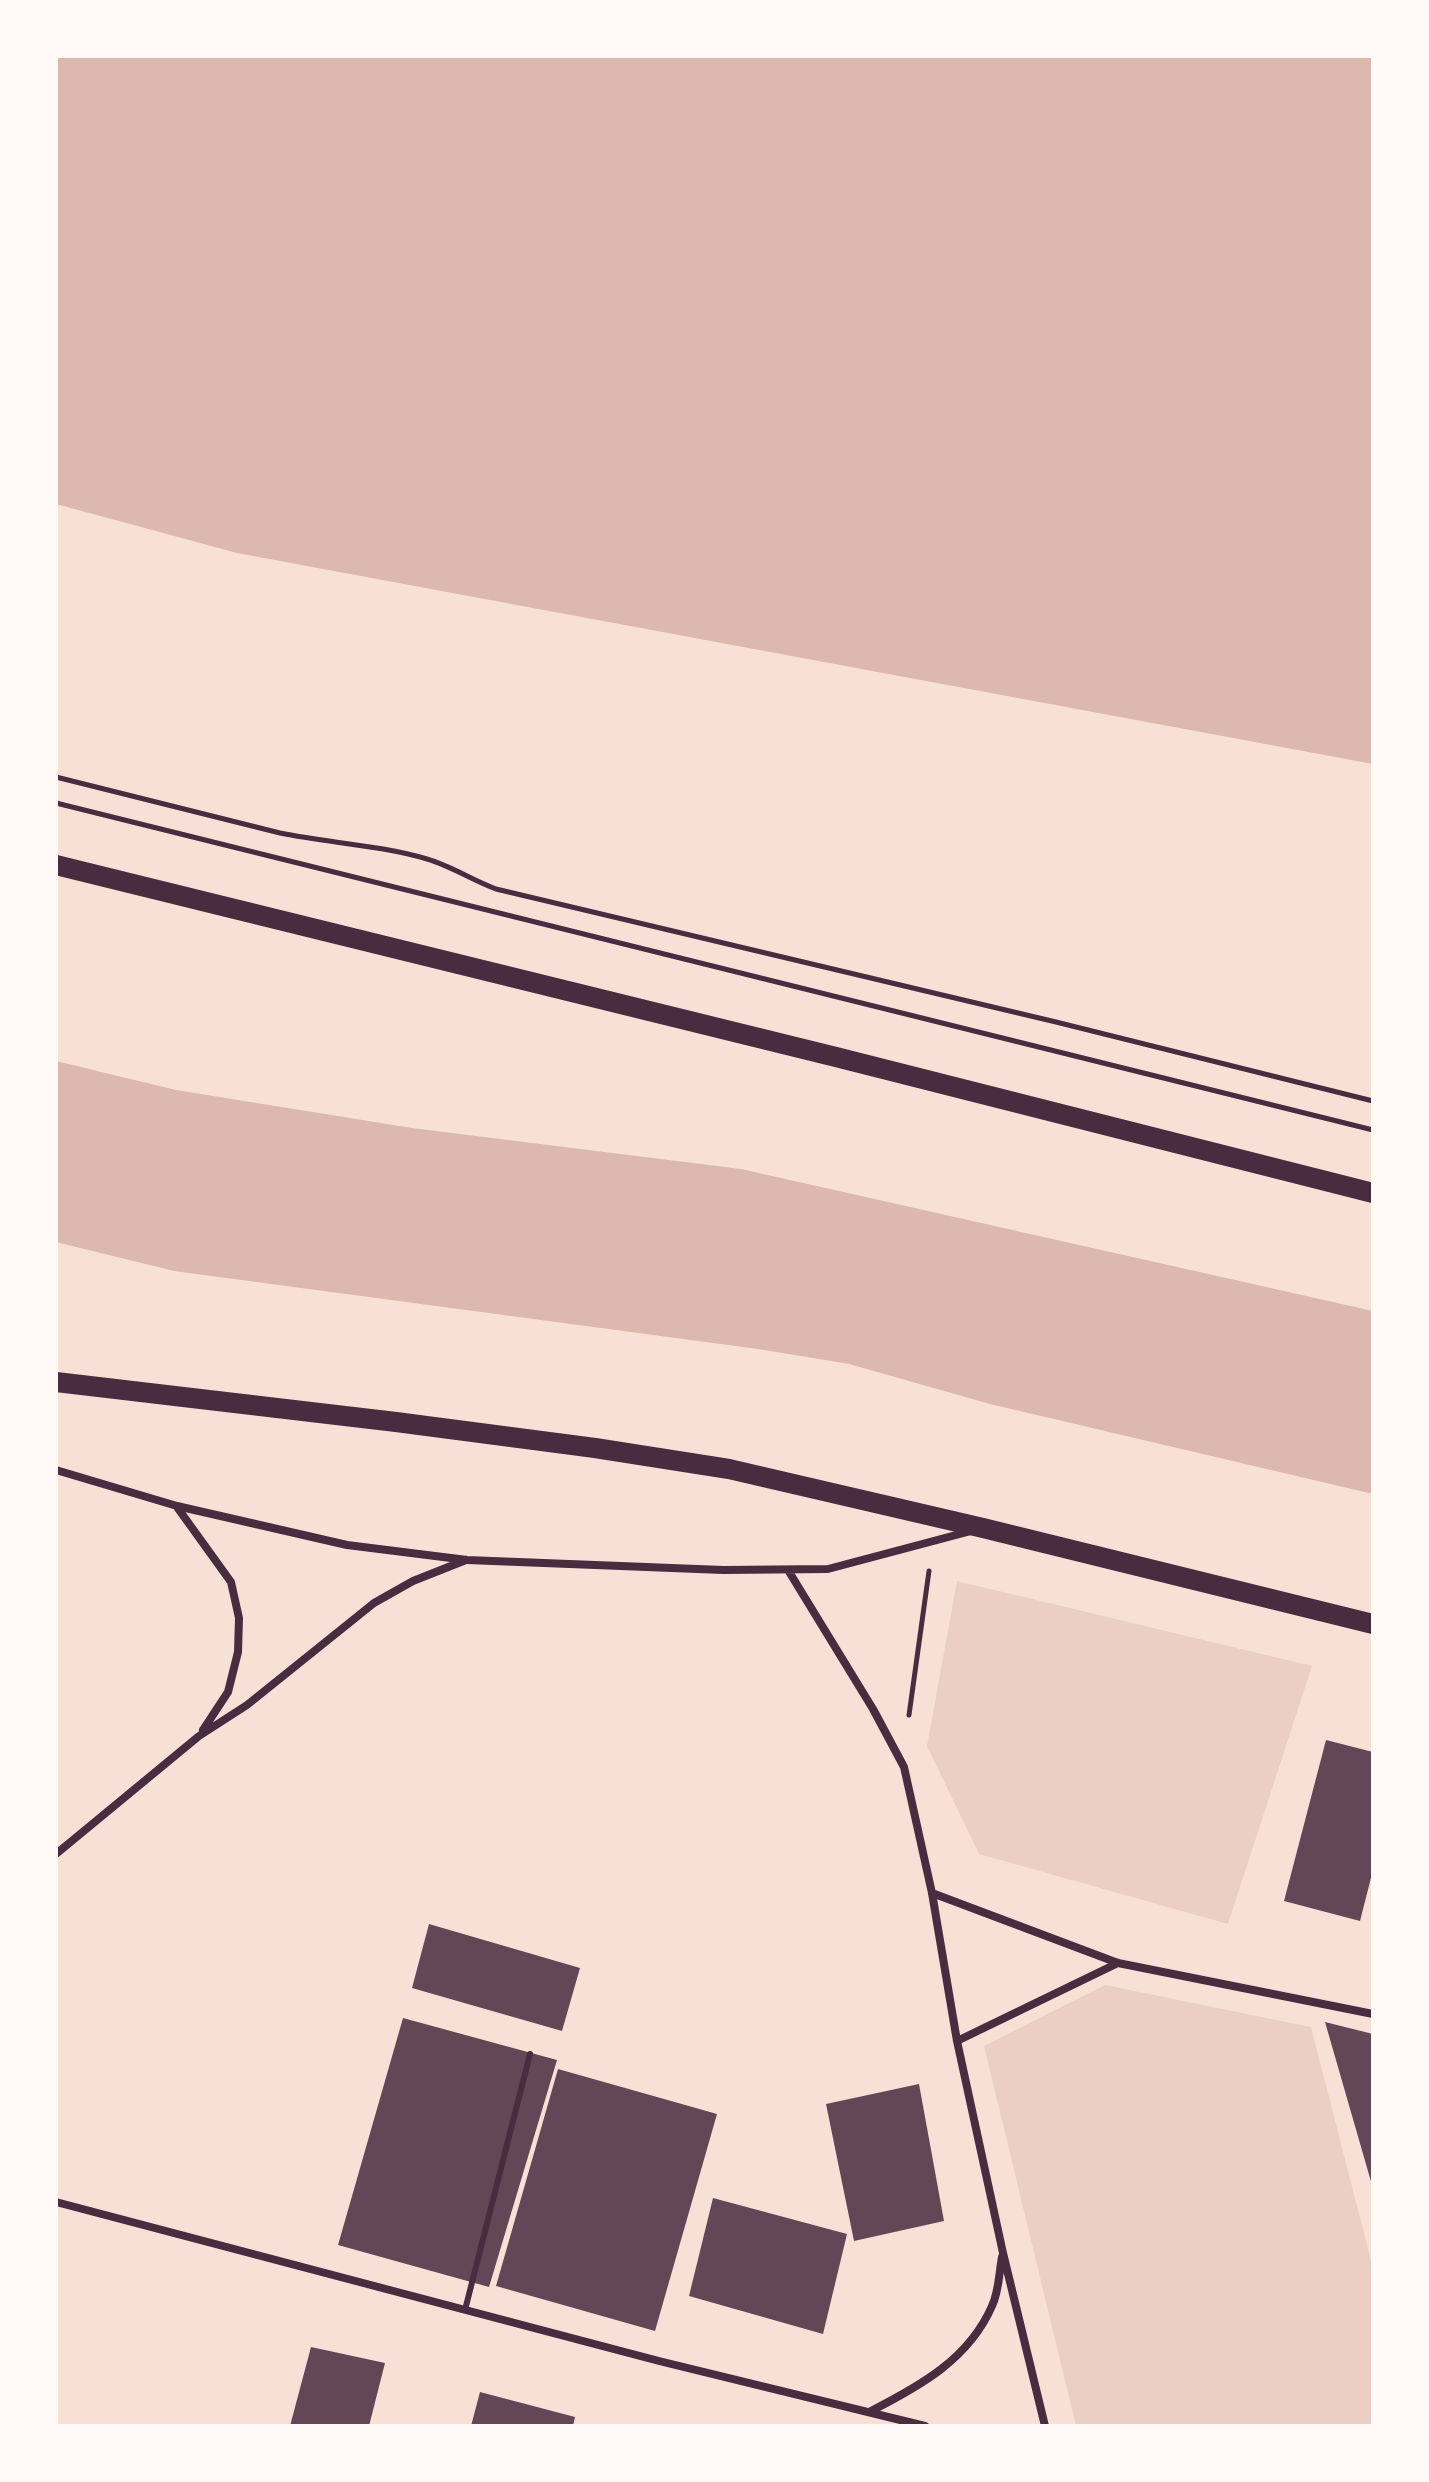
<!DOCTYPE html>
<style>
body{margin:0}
#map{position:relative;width:1429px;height:2482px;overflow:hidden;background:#f7e1d7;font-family:"DejaVu Sans",sans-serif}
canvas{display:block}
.frame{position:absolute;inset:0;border:58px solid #fffaf5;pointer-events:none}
</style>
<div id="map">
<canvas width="1429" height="2482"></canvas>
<div class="frame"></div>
</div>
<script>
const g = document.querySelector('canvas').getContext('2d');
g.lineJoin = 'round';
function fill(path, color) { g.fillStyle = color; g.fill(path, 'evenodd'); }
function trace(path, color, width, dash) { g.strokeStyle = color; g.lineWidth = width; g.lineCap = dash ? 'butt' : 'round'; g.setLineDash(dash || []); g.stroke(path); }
fill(new Path2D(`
 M957,1581L1312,1666L1228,1924L979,1854L927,1746Z
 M1105,1985L1311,2027L1373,2268V2426H1076L984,2046Z`), '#ebcfc5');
fill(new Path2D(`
 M56,56H1373V764L237,553L56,504Z
 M56,1061L176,1090L412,1128L741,1169L1373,1311V1494L990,1404L849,1364L758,1349L174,1271L56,1242Z`), '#dcb8b0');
fill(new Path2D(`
 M1326,1740L1373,1752V1870L1360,1921L1284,1901Z
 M429,1924L580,1968L562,2031L412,1988Z
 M403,2018L557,2060L489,2287L338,2245Z
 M1325,2022L1373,2034V2185H1372Z
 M558,2069L717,2114L655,2331L496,2286Z
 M919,2084L944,2221L854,2241L826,2104Z
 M713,2198L847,2234L823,2334L689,2296Z
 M311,2347L385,2363L369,2426H290Z
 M480,2392L575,2417L573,2426H471Z`), '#644757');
trace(new Path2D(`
 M56,777L280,833C329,843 379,845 427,859C451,866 472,880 496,889L1056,1022L1373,1101
 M56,803L1373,1130
 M909,1715L929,1571`), '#4a2c40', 5);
trace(new Path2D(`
 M465,2310L530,2054`), '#4a2c40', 6);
trace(new Path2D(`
 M56,1470L177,1506L347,1545L467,1560L723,1570L828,1569L971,1531
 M177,1507L231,1582L239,1618L238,1652L228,1692L203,1730
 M788,1570L873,1709L904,1767L932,1893L957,2041L1003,2253L1045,2426
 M56,1854L199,1736L247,1705L374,1603L413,1581L466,1560
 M932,1893L1118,1963L1373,2014
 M957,2041L1118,1963
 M56,2202L659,2361L925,2426
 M871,2411C920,2386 969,2359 992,2306C999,2292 999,2273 1002,2257`), '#4a2c40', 8);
trace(new Path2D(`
 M56,865L836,1057L1373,1193
 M56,1382L396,1422L595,1448L729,1469L983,1528L1373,1624`), '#4a2c40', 20);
</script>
